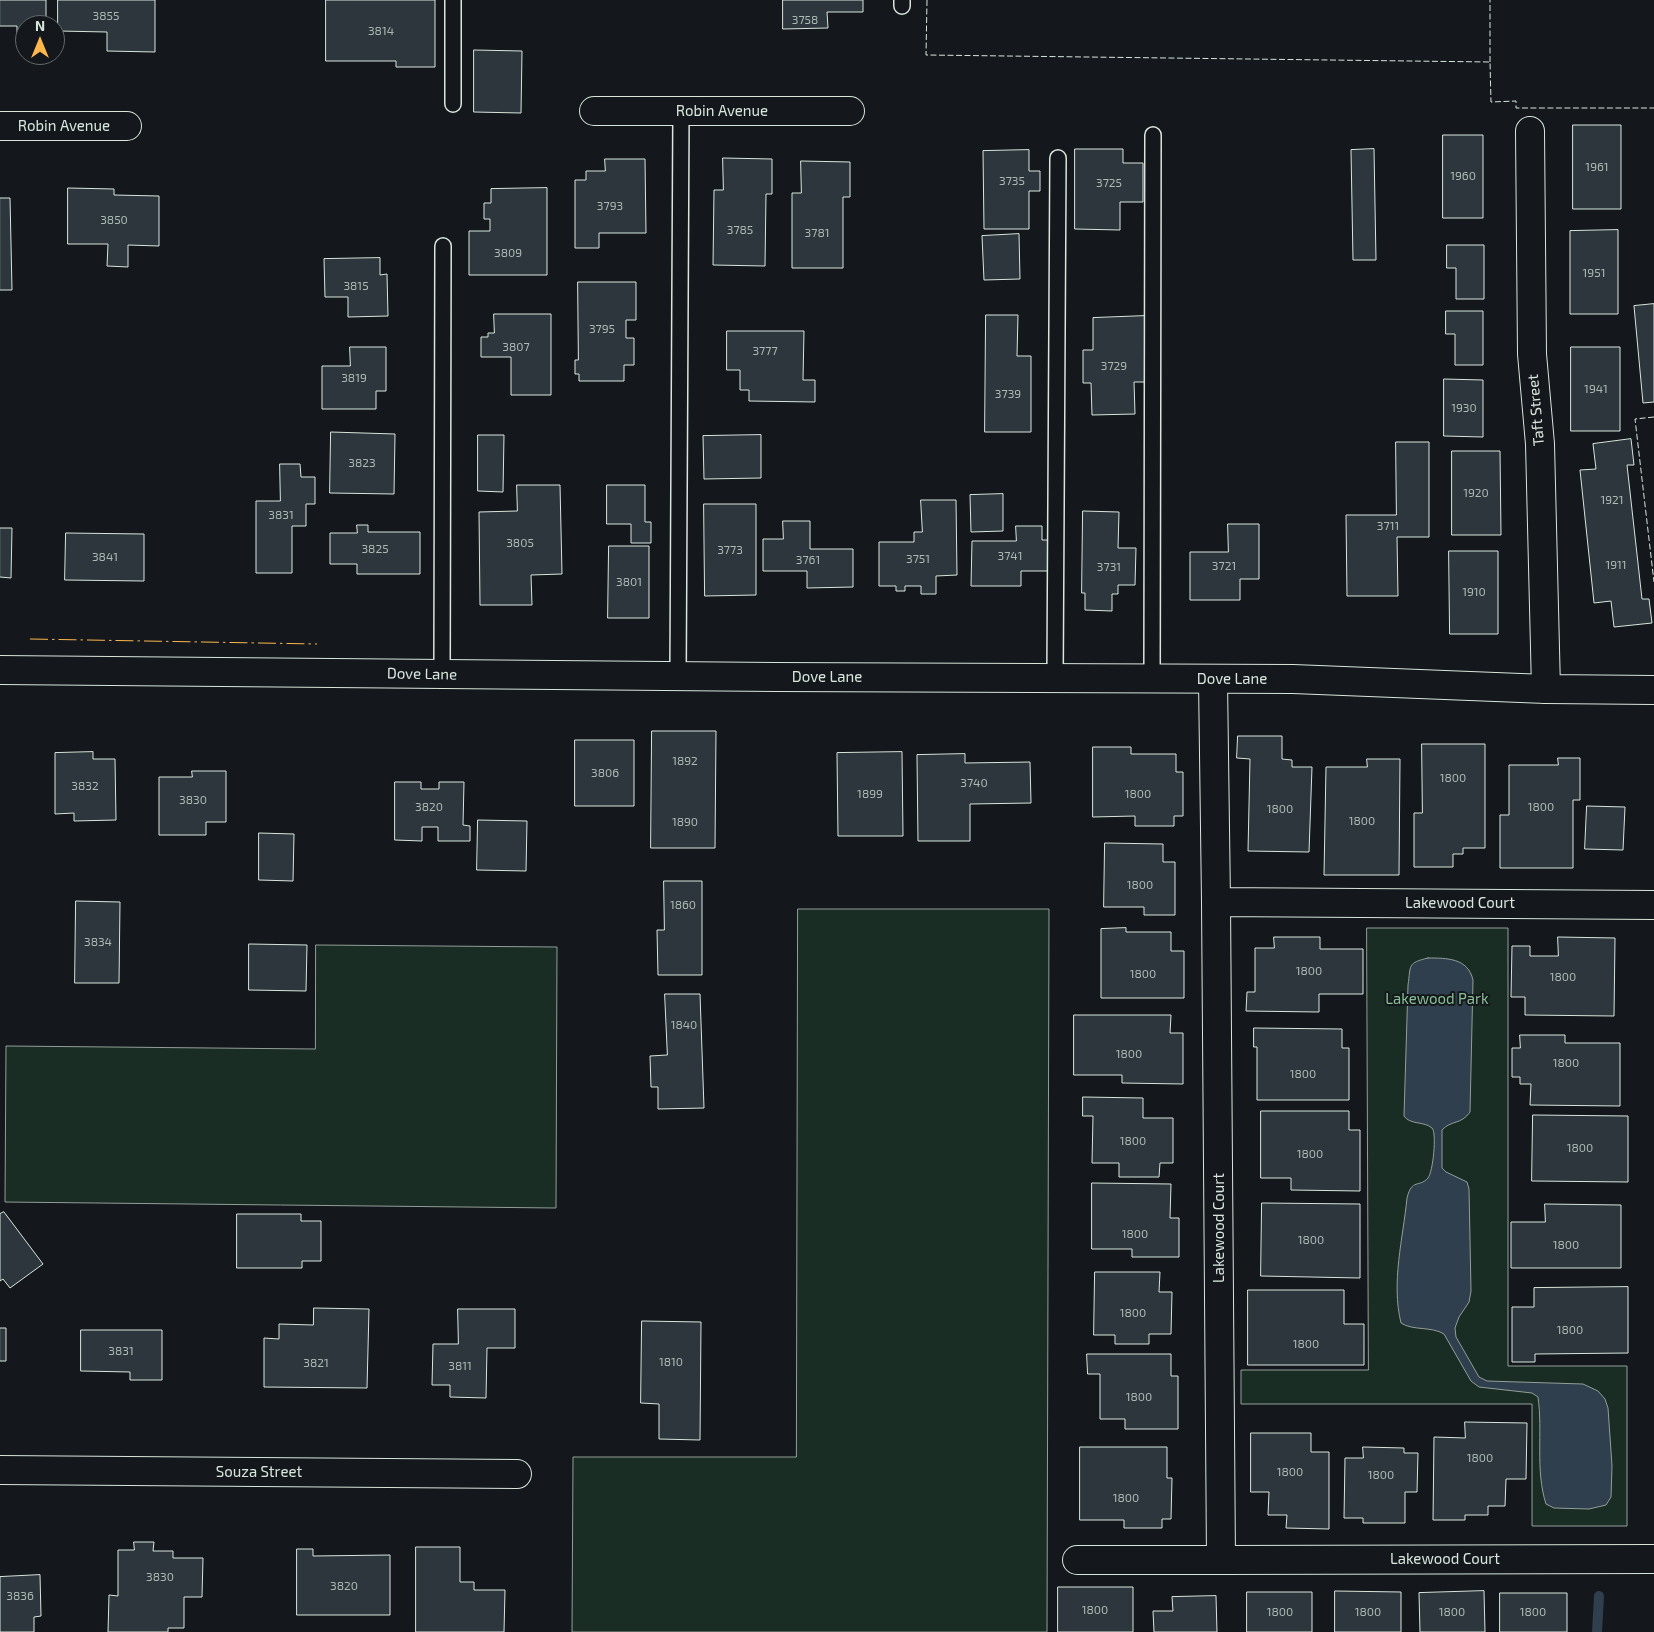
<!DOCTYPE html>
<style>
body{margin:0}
#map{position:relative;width:1654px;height:1632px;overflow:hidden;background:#14181c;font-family:"Exo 2",sans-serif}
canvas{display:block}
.north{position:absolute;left:15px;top:15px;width:50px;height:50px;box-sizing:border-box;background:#14181c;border:1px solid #626a69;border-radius:50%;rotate:0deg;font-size:14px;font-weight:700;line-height:20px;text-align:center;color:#d8e6dc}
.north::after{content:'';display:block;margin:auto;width:18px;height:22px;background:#ffb74d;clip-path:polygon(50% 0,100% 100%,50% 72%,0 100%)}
</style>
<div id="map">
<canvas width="1654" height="1632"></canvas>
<div class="north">N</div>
</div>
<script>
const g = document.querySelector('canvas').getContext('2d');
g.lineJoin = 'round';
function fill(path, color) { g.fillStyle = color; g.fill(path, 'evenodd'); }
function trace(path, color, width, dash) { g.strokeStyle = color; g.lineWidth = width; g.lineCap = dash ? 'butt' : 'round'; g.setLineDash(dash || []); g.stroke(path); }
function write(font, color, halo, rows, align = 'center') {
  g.font = font + ' "Exo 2",sans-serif'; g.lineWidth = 4; g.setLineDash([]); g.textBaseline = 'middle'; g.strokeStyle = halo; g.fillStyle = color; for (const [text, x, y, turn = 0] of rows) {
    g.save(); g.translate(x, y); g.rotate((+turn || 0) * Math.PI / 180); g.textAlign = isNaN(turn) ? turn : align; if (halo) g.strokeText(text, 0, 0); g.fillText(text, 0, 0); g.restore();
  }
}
const green = new Path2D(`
 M798,909H1049L1047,1632H572L573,1457H796Z
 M1367,928H1508V1366H1627V1526H1532V1404H1241V1370H1368Z
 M316,945L557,947L556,1208L5,1202L6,1046L315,1049Z`);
fill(green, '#1a2d24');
trace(green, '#939e99', 1);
const water = new Path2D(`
 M1428,958C1447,958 1468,958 1473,980L1470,1112C1461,1125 1451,1120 1442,1130V1168L1446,1172L1467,1182L1469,1189L1471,1291L1469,1302L1459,1317L1455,1328L1456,1337L1479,1377L1487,1381L1583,1384L1598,1391L1605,1399L1608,1408L1612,1466L1611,1497L1606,1505L1589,1509L1554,1508L1546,1504C1535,1470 1543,1432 1538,1397L1532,1393L1479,1387L1471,1381L1444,1334C1431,1326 1413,1331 1401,1323C1391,1282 1403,1239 1407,1198C1412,1178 1419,1188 1428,1178C1433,1172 1437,1133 1432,1128C1424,1121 1410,1125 1404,1116L1408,985C1411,965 1407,963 1428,958Z`);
fill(water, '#2f3f4d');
trace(water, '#939e99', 1);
trace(new Path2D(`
 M1597,1632L1599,1596`), '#2f3f4d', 10);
const building = new Path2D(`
 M0,0H46V25H25V35H17V26H0Z
 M58,0H155V52L107,51V32L58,31Z
 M326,0H435V67H396V61H326Z
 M783,0H863V12H827L828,28L783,29Z
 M474,50L522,51L521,113L474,112Z
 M1573,125H1621V209H1573Z
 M1443,135H1483V218H1443Z
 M1075,149H1123V163H1143V202H1120V230L1075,229Z
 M1374,149L1376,260H1353L1351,150Z
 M1029,150V171H1040V191H1029V229H984L983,151Z
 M723,158L772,159V194H766L765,266L713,265L714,190H723Z
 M605,159H645L646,233H599V248H575V180H586V171H605Z
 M801,161L850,162V197H843V268H792V193H801Z
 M68,188L114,189V195L159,196V246L128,245V267L107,266L108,244H68Z
 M547,188V275H469V231H490V219H484V203H491V189Z
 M0,198H10L12,290H0Z
 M1618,230V314H1570V231Z
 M1019,234L1020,279L984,280L982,236Z
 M1447,245H1484V299H1456V268H1447Z
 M380,258V275L387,274L388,316L348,317V297H325L324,259Z
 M578,282H636V320H626V338H634V365H624V381H579V374H575V360H578Z
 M1654,304V402L1643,403L1634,306Z
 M1446,311H1483V365H1455V334H1446Z
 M494,314H551V395H511V357H481V337H488V333H494Z
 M986,315H1018L1017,356H1031V432H985Z
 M1145,316L1146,382H1134L1135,414L1092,415L1091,383H1083V350H1093V318Z
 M727,331H804L803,380H815V402L749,401V390H740V370H727Z
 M350,347H386V391H376V409H322V366H350Z
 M1571,347H1620V431H1571Z
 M1444,379L1483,380V437L1444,436Z
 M331,432L395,434L394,494L330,493Z
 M478,435H504L503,492L478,491Z
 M761,435V478L704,479L703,436Z
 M1631,439L1634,465H1627L1642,599H1649L1652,623L1614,627L1611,601L1594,603L1580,470L1596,469L1593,444Z
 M1396,442H1429V537H1397L1398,596H1347L1346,515H1396Z
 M1452,451H1500L1501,535H1452Z
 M280,464H300L301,477H315V504H306V526H292V573H256V501H280Z
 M517,485H560L562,574L531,575L532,605H480L479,512L517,511Z
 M607,485H645V522H651V543H631V524H607Z
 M1003,494V531L971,532L970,495Z
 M921,500H956L957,575L936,576V594H921V586H905V591H896V586H879V542H914V532H922Z
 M704,504H756V595L705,596Z
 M1083,511L1119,512L1118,548H1136L1135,585H1118V594H1112V611L1085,610V593H1082Z
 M783,521H810V549H853V587L807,588V571H763V539H783Z
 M1228,524H1259V579H1240V600H1190V552H1228Z
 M357,525H368V532H420V574H357V564H330V533H357Z
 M1016,526H1042V540H1048V571H1021V586H971L972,541H1016Z
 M0,528H12L11,578L0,577Z
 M66,533L144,534V581L65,580Z
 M609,546H649V618H608Z
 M1449,551H1498V634H1450Z
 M652,731H716L715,848H651Z
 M1238,736H1282V759L1292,760V767H1312L1309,852L1248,851L1250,759L1237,758Z
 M575,740H634V806H575Z
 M1422,744H1485V848H1463V854H1453V867H1414V813H1422Z
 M1093,747H1131V754H1176V772H1183V816H1174V826H1135V816L1093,817Z
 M93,752V759H115L116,820L74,821V813L55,814V753Z
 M902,752L903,836H838L837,753Z
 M965,754V763L1030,762L1031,803L970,804V841H918L917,755Z
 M1558,758H1580V800H1573V868H1500V815H1509V765H1558Z
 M1367,759H1400L1399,875H1324L1326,767H1367Z
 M192,771H226V822H206V835H159V777H192Z
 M395,782H421V789H439V782H464L463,825L470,826V841H438V827H422V841L395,840Z
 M1587,806L1625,807L1623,850L1585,849Z
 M478,820L527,821L526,871L477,870Z
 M259,833L294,834L293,881L259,880Z
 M1105,843L1163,844V862H1175V915H1144V907H1104Z
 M664,881H702V975H658L657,930H664Z
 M76,901L120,902L119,983H75Z
 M1126,928V932H1171V951H1184V998H1101V929Z
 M1274,937H1320V949H1363V994H1319V1012L1246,1011L1247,992H1255V948H1274Z
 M1558,937L1615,938L1614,1016L1525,1015V997H1511L1512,946H1530V956H1558Z
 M249,944L307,945L306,991L249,990Z
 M665,994H700L704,1108L658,1109V1087H651L650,1056L667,1055Z
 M1074,1015H1171L1170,1033H1183V1084L1122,1083V1075H1074Z
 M1254,1028L1342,1029V1048H1349V1100H1257V1047H1254Z
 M1520,1035H1565V1043H1620V1106L1530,1105L1531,1084H1520V1077H1512V1048H1520Z
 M1083,1097L1143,1098V1118H1173V1163H1160L1159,1177H1119V1163H1092L1093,1116H1083Z
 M1261,1111H1349V1130H1360V1191L1291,1190V1178H1261Z
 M1533,1115L1628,1116V1182L1532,1181Z
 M1092,1183L1171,1184L1170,1218H1179V1257H1132V1249H1092Z
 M1262,1203L1360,1204V1278L1261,1276Z
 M1545,1204L1621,1205V1268H1511V1222H1545Z
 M4,1212L43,1264L10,1288L3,1279L0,1281V1214Z
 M237,1214H301V1221H321V1261H302V1268H237Z
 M1095,1272H1160L1159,1292H1172L1171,1334H1149V1344H1115V1335H1094Z
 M1628,1287V1353L1535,1354V1362H1512V1307H1534V1288Z
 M1248,1290H1344V1324H1364V1365H1248Z
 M314,1308L369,1309L367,1388L264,1387V1338L279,1339V1324L313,1325Z
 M458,1309H515V1348H487L486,1398L450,1397V1385H432L433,1344H458Z
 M642,1321L701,1322L700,1440L659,1439V1404L641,1403Z
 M0,1328H6V1361H0Z
 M81,1330H162V1380H130V1372L81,1371Z
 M1087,1354H1171V1376H1178V1429H1125V1419H1100V1374H1088Z
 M1465,1422L1527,1423L1526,1479H1506L1505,1506H1488V1515H1465V1520H1433L1434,1437L1465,1438Z
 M1251,1433H1311V1452H1329V1529L1286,1528L1287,1515H1268L1269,1492H1251Z
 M1080,1447H1167V1478H1172L1171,1519H1162V1528H1124V1520H1080Z
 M1363,1447L1404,1448V1453H1418L1417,1492H1405V1523H1363V1518H1344L1345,1458H1363Z
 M134,1542H154L153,1551H173V1558H203L202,1597H184V1628H168V1632H108L109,1595L118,1596V1550H134Z
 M416,1547H460V1582H474V1590H505L504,1632H416Z
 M297,1549H313V1556L390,1555V1615H297Z
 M40,1575L41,1616L34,1617V1632H0V1577Z
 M1058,1587H1133V1632H1058Z
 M1335,1591L1401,1592V1632H1335Z
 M1484,1591L1485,1632H1420L1419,1593Z
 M1247,1592H1312V1632H1247Z
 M1500,1593H1567V1632H1500Z
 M1216,1596L1217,1632H1154L1153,1611H1173L1172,1597Z`);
fill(building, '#2c363c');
trace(building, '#d8e6dc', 1);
const service = new Path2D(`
 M453,0V104
 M902,6V0
 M442,674L443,246
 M678,676L681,111
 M1055,678L1058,158
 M1152,679L1153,135`);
const minor = new Path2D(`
 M594,111H850
 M0,126H127
 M1530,131L1532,354L1540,444L1546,689
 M1213,680L1216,902
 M1654,905L1216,902L1221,1560L1654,1559
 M0,1470L517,1474
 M1077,1560H1221`);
const tertiary = new Path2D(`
 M0,670L776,677L1293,679L1546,689L1654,690`);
trace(service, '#d8e6dc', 18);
trace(minor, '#d8e6dc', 30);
trace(tertiary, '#d8e6dc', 30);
trace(service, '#14181c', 15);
trace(minor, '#14181c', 28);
trace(tertiary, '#14181c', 28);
trace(new Path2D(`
 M927,0L926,55L1490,62L1491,102L1516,101V108H1654
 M1490,62V0
 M1654,417L1635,419L1654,582`), '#d8e6dc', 1, [6, 2.5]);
trace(new Path2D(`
 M30,639L317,644`), '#ffb74d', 1, [18, 4, 2.5, 4]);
write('12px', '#adbab4', null, [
 ["3855",106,16],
 ["3758",805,20],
 ["3814",381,31],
 ["1961",1597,167],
 ["1960",1463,176],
 ["3735",1012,181],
 ["3725",1109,183],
 ["3793",610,206],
 ["3850",114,220],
 ["3785",740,230],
 ["3781",817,233],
 ["3809",508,253],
 ["1951",1594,273],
 ["3815",356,286],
 ["3795",602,329],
 ["3807",516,347],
 ["3777",765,351],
 ["3729",1114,366],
 ["3819",354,378],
 ["1941",1596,389],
 ["3739",1008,394],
 ["1930",1464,408],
 ["3823",362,463],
 ["1920",1476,493],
 ["1921",1612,500],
 ["3831",281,515],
 ["3711",1388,526],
 ["3805",520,543],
 ["3825",375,549],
 ["3773",730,550],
 ["3741",1010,556],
 ["3841",105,557],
 ["3751",918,559],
 ["3761",808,560],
 ["1911",1616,565],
 ["3721",1224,566],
 ["3731",1109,567],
 ["3801",629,582],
 ["1910",1474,592],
 ["1892",685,761],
 ["3806",605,773],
 ["1800",1453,778],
 ["3740",974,783],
 ["3832",85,786],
 ["1899",870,794],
 ["1800",1138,794],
 ["3830",193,800],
 ["3820",429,807],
 ["1800",1541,807],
 ["1800",1280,809],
 ["1800",1362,821],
 ["1890",685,822],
 ["1800",1140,885],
 ["1860",683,905],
 ["3834",98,942],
 ["1800",1309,971],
 ["1800",1143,974],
 ["1800",1563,977],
 ["1840",684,1025],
 ["1800",1129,1054],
 ["1800",1566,1063],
 ["1800",1303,1074],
 ["1800",1133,1141],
 ["1800",1580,1148],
 ["1800",1310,1154],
 ["1800",1135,1234],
 ["1800",1311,1240],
 ["1800",1566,1245],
 ["1800",1133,1313],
 ["1800",1570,1330],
 ["1800",1306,1344],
 ["3831",121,1351],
 ["1810",671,1362],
 ["3821",316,1363],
 ["3811",460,1366],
 ["1800",1139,1397],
 ["1800",1480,1458],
 ["1800",1290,1472],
 ["1800",1381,1475],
 ["1800",1126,1498],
 ["3830",160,1577],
 ["3820",344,1586],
 ["3836",20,1596],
 ["1800",1095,1610],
 ["1800",1280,1612],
 ["1800",1368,1612],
 ["1800",1452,1612],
 ["1800",1533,1612]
]);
write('15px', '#d8e6dc', '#14181c', [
 ["Robin Avenue",722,111],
 ["Robin Avenue",64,126],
 ["Taft Street",1536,410,-95],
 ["Dove Lane",422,674,1],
 ["Dove Lane",827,677],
 ["Dove Lane",1232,679],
 ["Lakewood Court",1460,903],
 ["Lakewood Court",1219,1228,-90],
 ["Souza Street",259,1472],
 ["Lakewood Court",1445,1559]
]);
write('15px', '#8ac095', '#14181c', [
 ["Lakewood Park",1437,999]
]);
</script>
